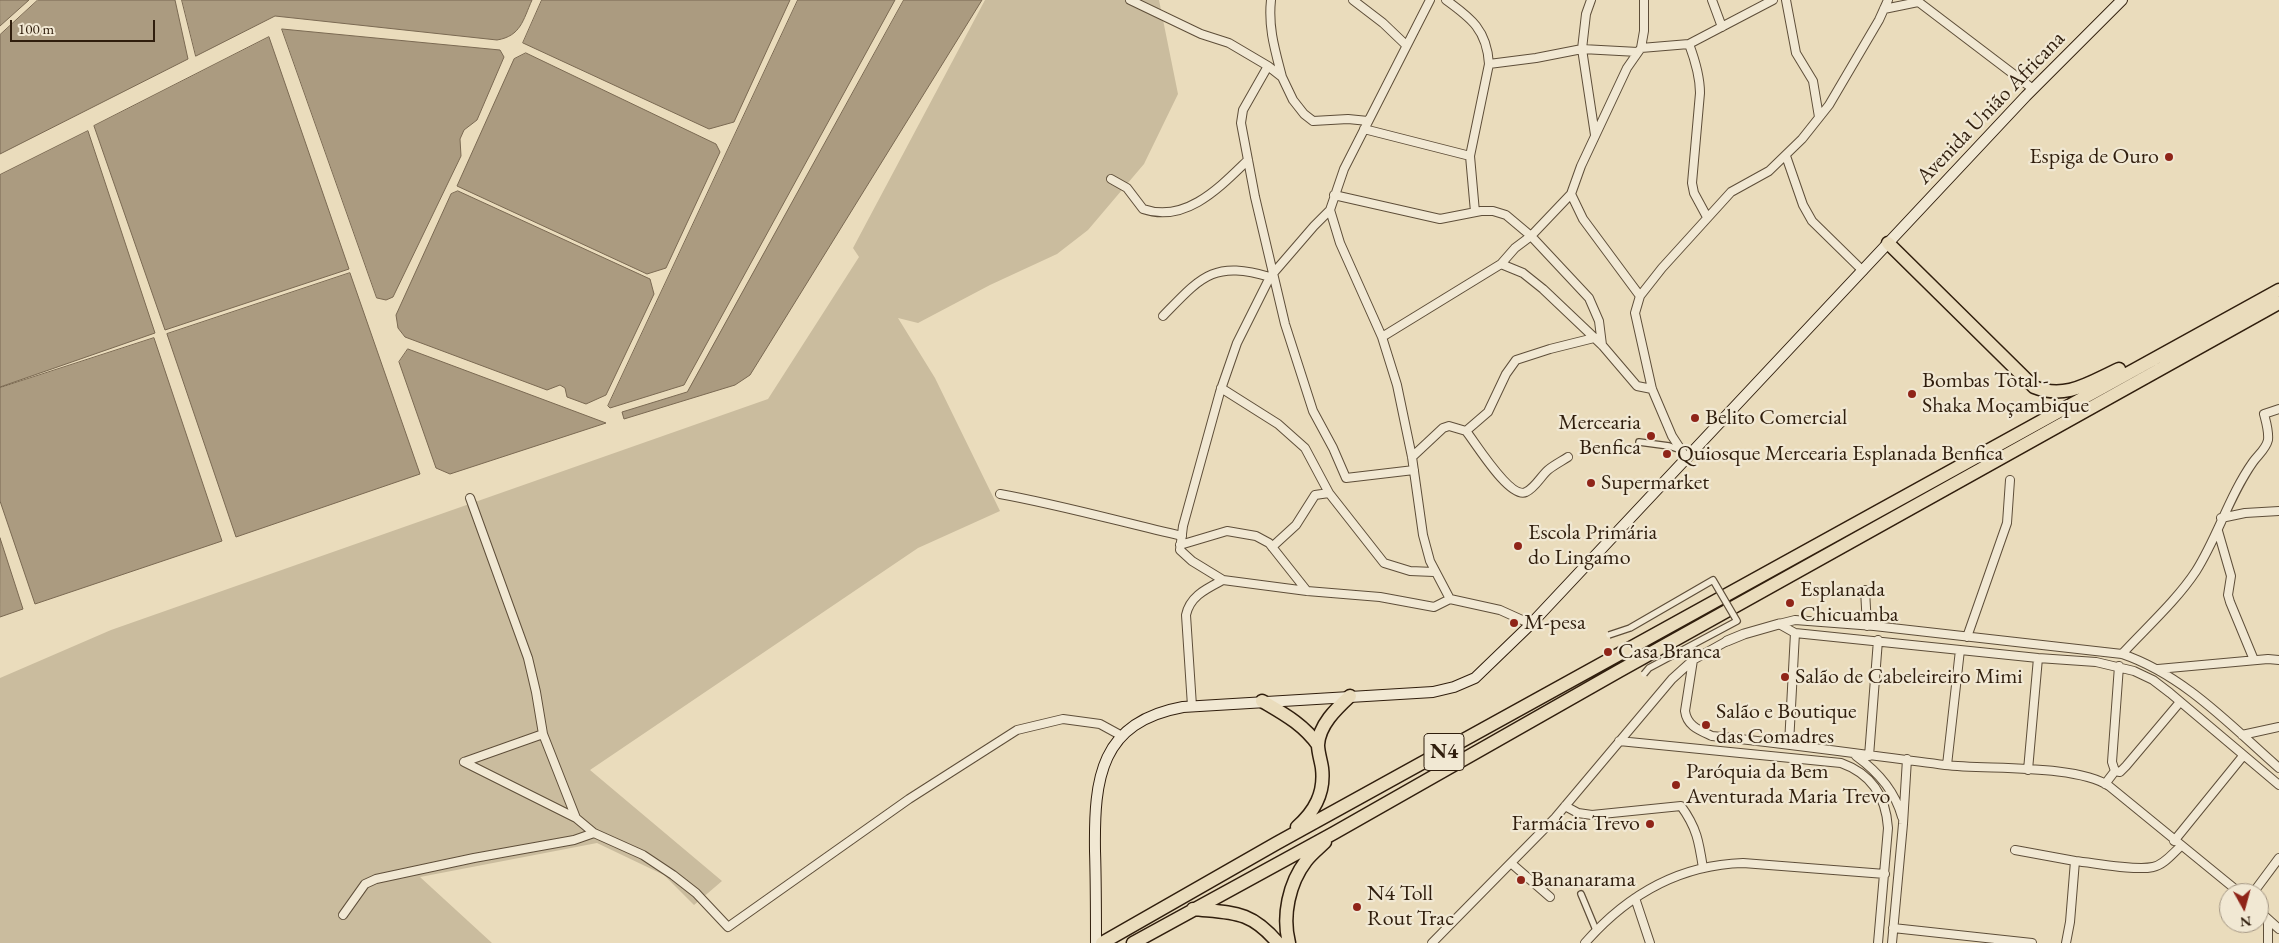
<!DOCTYPE html>
<meta charset="utf-8">
<style>
body{margin:0}
#map{position:relative;width:2279px;height:943px;overflow:hidden;background:#eadcbc;font-family:"EB Garamond",serif}
canvas{display:block}
.north{position:absolute;left:2219px;top:883px;width:50px;height:50px;box-sizing:border-box;background:#f1e8d3;border:1px solid #a49784;border-radius:50%;rotate:173deg;font-size:14px;font-weight:700;line-height:20px;text-align:center;color:#301e0d}
.north::after{content:'';display:block;margin:auto;width:18px;height:22px;background:#8f2418;clip-path:polygon(50% 0,100% 100%,50% 72%,0 100%)}
.scale{position:absolute;left:10px;top:20px;width:145px;height:22px;box-sizing:border-box;border:2px solid #301e0d;border-top:0;padding-left:6px;font-size:15px;line-height:18px;white-space:nowrap;color:#301e0d;-webkit-text-stroke:4px #f1e8d3;paint-order:stroke}
</style>
<div id="map">
<canvas width="2279" height="943"></canvas>
<div class="north">N</div>
<div class="scale">100 m</div>
</div>
<script>
const g = document.querySelector('canvas').getContext('2d');
g.lineJoin = 'round';
function fill(path, color) { g.fillStyle = color; g.fill(path, 'evenodd'); }
function trace(path, color, width, dash) { g.strokeStyle = color; g.lineWidth = width; g.lineCap = dash ? 'butt' : 'round'; g.setLineDash(dash || []); g.stroke(path); }
function write(font, color, halo, rows, align = 'center') {
  g.font = font + ' "EB Garamond",serif'; g.lineWidth = 4.5; g.setLineDash([]); g.textBaseline = 'middle'; g.strokeStyle = halo; g.fillStyle = color; for (const [text, x, y, turn = 0] of rows) {
    g.save(); g.translate(x, y); g.rotate((+turn || 0) * Math.PI / 180); g.textAlign = isNaN(turn) ? turn : align; if (halo) g.strokeText(text, 0, 0); g.fillText(text, 0, 0); g.restore();
  }
}
fill(new Path2D(`
 M985,0H1159L1178,94L1144,164L1088,230L1057,254L990,285L918,323L898,318L935,378L1000,511L918,548L590,770L722,881L694,905L664,875L597,843L420,877L492,943H0V678L111,630L768,399L859,257L853,248Z`), '#cabc9e');
const water = new Path2D(`
 M0,0H29L0,26Z
 M38,0H175L188,59L0,154V35Z
 M182,0H532C523,20 521,36 497,40L275,16L196,56Z
 M542,0H790L734,122L709,129L523,43Z
 M798,0H895L684,385L610,408L608,406Z
 M904,0H982L750,375L735,385L624,419L622,412L687,392Z
 M282,29L500,50L504,57L477,120L464,130L460,139L461,156L393,297L386,300L377,298Z
 M269,37L349,269L165,330L94,126Z
 M526,53L716,144L720,152L666,268L647,274L457,186L514,59Z
 M88,131L155,333L0,387V175Z
 M458,191L650,279L654,294L606,395L586,404L567,397L565,388L560,385L547,390L405,337L398,328L396,315L451,194Z
 M350,273L420,474L236,537L167,334Z
 M154,338L222,541L35,604L0,501V388Z
 M408,349L606,423L450,474L436,468L399,362Z
 M0,538L23,609L0,617Z`);
fill(water, '#ab9b80');
trace(water, '#7a6952', 1);
const pedestrian = new Path2D(`
 M1639,442L1669,446L1681,450
 M1581,894L1596,930`);
const minor = new Path2D(`
 M1130,0L1201,34L1229,43L1268,66L1282,77L1293,100L1304,114L1313,121L1348,119L1368,121
 M1271,0C1268,28 1275,50 1282,77
 M1353,0L1383,23L1406,45
 M1430,0L1344,169L1330,210L1340,243L1382,337L1397,385L1412,457L1423,535L1430,561L1450,599
 M1446,0C1471,18 1487,30 1489,64L1470,156L1475,212
 M1591,0L1586,14L1582,49L1595,135
 M1712,0L1722,27
 M1786,0L1796,53L1813,81L1819,117
 M1916,0L2033,89
 M1884,9L1918,2
 M1689,44L1773,0
 M1641,48L1689,44C1695,60 1700,76 1700,93L1692,183L1694,193L1707,217
 M1489,64L1536,58L1582,49L1638,52
 M1268,66L1243,110L1241,123L1255,197L1285,324L1313,411L1333,448L1346,478L1414,470
 M1364,129L1470,156
 M1786,156L1803,205L1812,221L1863,271
 M1111,179L1127,188L1143,209C1186,224 1221,186 1248,160
 M1334,195L1440,219L1481,211H1493L1506,215L1531,236L1589,298L1599,321L1602,345
 M1330,210L1314,226L1270,277L1237,343L1220,392L1183,526L1180,550L1192,561L1223,580L1307,591L1380,597L1434,607L1450,599L1500,610L1531,624
 M1501,264L1523,273L1543,289L1602,345L1637,386L1652,389
 M1640,296L1583,219L1571,194L1581,166L1627,68L1641,48L1644,31V0
 M1163,316C1201,277 1213,260 1270,277
 M1382,337L1501,264L1515,248L1531,236L1571,194
 M1221,388L1278,424L1305,448L1329,493L1384,563L1410,571L1434,572
 M1466,431L1488,412L1506,374L1516,360L1550,349L1594,338
 M1412,457L1443,428L1449,426L1466,431C1475,442 1510,500 1526,492C1535,488 1541,476 1548,470C1554,465 1562,461 1568,457
 M1687,459L1672,436L1652,389L1635,313L1640,296L1662,268L1731,192L1769,171L1802,139L1829,105L1879,20L1888,0
 M1000,494C1061,505 1121,522 1182,536
 M470,498L528,658L536,692L543,734L576,818L594,833L643,855L673,875L696,893L728,927L909,799L1017,730L1063,719L1100,724L1122,736
 M2221,518L2245,513L2279,511
 M2218,531L2231,576L2228,595L2230,602L2254,660
 M1180,545L1227,531L1256,536L1269,543L1307,591
 M1272,547L1296,525L1315,495L1329,493
 M1865,590L1867,626
 M1779,624L1795,633L2038,658L2096,662L2134,671L2153,680L2170,693L2279,785
 M1779,624L1795,620L1874,626L2122,654C2184,675 2231,726 2279,768
 M1967,637L2007,523L2010,480
 M2122,654C2146,628 2177,600 2196,571C2218,536 2229,496 2253,462C2258,455 2266,449 2268,440C2269,431 2266,422 2264,414L2279,409
 M1693,660L1685,711C1687,726 1699,730 1712,736C1790,744 1867,755 1945,765C1988,770 2076,764 2109,786L2240,893
 M2158,669L2268,659L2279,660
 M1192,706L1186,615C1190,596 1206,589 1223,580
 M2242,735L2279,727
 M1619,741L1841,763C1872,774 1886,797 1888,828L1878,943
 M1789,744L1795,633
 M1856,756C1877,771 1895,791 1902,817
 M1869,756L1878,640
 M464,762L576,818
 M464,762L543,734
 M1947,765L1960,650
 M2028,770L2038,658
 M2115,771L2112,762L2119,666
 M2105,784L2115,771L2120,772L2126,766L2180,702
 M1565,806L1578,813L1592,815L1681,806C1697,828 1699,842 1703,868
 M2174,841L2243,756
 M2015,850L2075,861
 M1512,864L1550,897
 M2253,893L2279,858
 M1635,898L1650,943
 M2259,911L2279,929
 M343,915L365,884L376,879L474,858L574,840L594,833
 M2268,920V943
 M1893,928L2032,943
 M1432,943L1555,818L1672,679L1693,660L1727,641
 M1585,943C1627,895 1678,865 1743,863L1885,874
 M1892,943L1903,824L1907,759
 M2066,943L2070,922L2075,861C2095,863 2135,871 2153,867C2164,865 2173,853 2181,846`);
const tertiary = new Path2D(`
 M1727,641L1744,634L1779,624`);
const secondary = new Path2D(`
 M1096,943C1096,912 1096,882 1095,851C1094,778 1100,722 1183,707L1433,692L1454,687L1475,678L1531,624L2026,96L2122,0`);
const trunk = new Path2D(`
 M1888,243L2034,387C2066,400 2090,382 2119,369
 M1262,701C1284,714 1303,724 1318,745
 M1297,827C1315,811 1325,793 1322,768C1321,761 1318,752 1318,745C1319,725 1336,709 1350,696
 M1193,909C1233,913 1250,910 1278,943
 M1102,943L1277,843L2279,290
 M1133,943L1334,833L1619,671L2279,303
 M1289,943C1282,916 1289,883 1306,861C1311,854 1319,848 1325,842`);
trace(pedestrian, '#5e4e39', 8);
trace(minor, '#5e4e39', 10);
trace(tertiary, '#5e4e39', 11);
trace(secondary, '#301e0d', 12);
trace(trunk, '#301e0d', 15);
trace(pedestrian, '#f1e8d3', 5.5);
trace(minor, '#f1e8d3', 8);
trace(tertiary, '#f1e8d3', 9);
trace(secondary, '#f1e8d3', 10);
trace(trunk, '#eadcbc', 12);
const pedestrianBridge = new Path2D(`
 M1609,635L1630,628L1713,580L1737,621L1649,668L1644,674`);
trace(pedestrianBridge, '#5e4e39', 8, []);
trace(pedestrianBridge, '#f1e8d3', 5.5);
for (const [x, y, r, color] of [
 [2169,157,5,"#8f2418"],
 [1912,394,5,"#8f2418"],
 [1695,418,5,"#8f2418"],
 [1651,436,5,"#8f2418"],
 [1667,454,5,"#8f2418"],
 [1591,483,5,"#8f2418"],
 [1518,546,5,"#8f2418"],
 [1790,603,5,"#8f2418"],
 [1514,623,5,"#8f2418"],
 [1608,652,5,"#8f2418"],
 [1785,677,5,"#8f2418"],
 [1706,725,5,"#8f2418"],
 [1676,785,5,"#8f2418"],
 [1650,824,5,"#8f2418"],
 [1521,880,5,"#8f2418"],
 [1357,907,5,"#8f2418"]
]) { const dot = new Path2D(); dot.arc(x, y, r, 0, 2 * Math.PI); g.fillStyle = color; g.fill(dot); trace(dot, '#f1e8d3', 2); }
for (const [x, y, w] of [
 [1444,752,40]
]) { const box = new Path2D(); box.roundRect(x - w / 2, y - 18.5, w, 37, 4); g.fillStyle = '#f1e8d3'; g.fill(box); trace(box, '#301e0d', 1); }
write('bold 21px', '#301e0d', null, [
 ["N4",1444,752]
]);
write('22px', '#301e0d', '#f1e8d3', [
 ["Avenida União Africana",1991,108,-46]
]);
write('22px', '#301e0d', '#f1e8d3', [
 ["Espiga de Ouro",2159,157,"right"],
 ["Bombas Total -",1922,381],
 ["Shaka Moçambique",1922,406],
 ["Belito Comercial",1705,418],
 ["Mercearia",1641,423,"right"],
 ["Benfica",1641,448,"right"],
 ["Quiosque Mercearia Esplanada Benfica",1677,454],
 ["Supermarket",1601,483],
 ["Escola Primária",1528,533],
 ["do Lingamo",1528,558],
 ["Esplanada",1800,590],
 ["Chicuamba",1800,615],
 ["M-pesa",1524,623],
 ["Casa Branca",1618,652],
 ["Salão de Cabeleireiro Mimi",1795,677],
 ["Salão e Boutique",1716,712],
 ["das Comadres",1716,737],
 ["Paróquia da Bem",1686,772],
 ["Aventurada Maria Trevo",1686,797],
 ["Farmácia Trevo",1640,824,"right"],
 ["Bananarama",1531,880],
 ["N4 Toll",1367,894],
 ["Rout Trac",1367,919]
], 'left');
</script>
